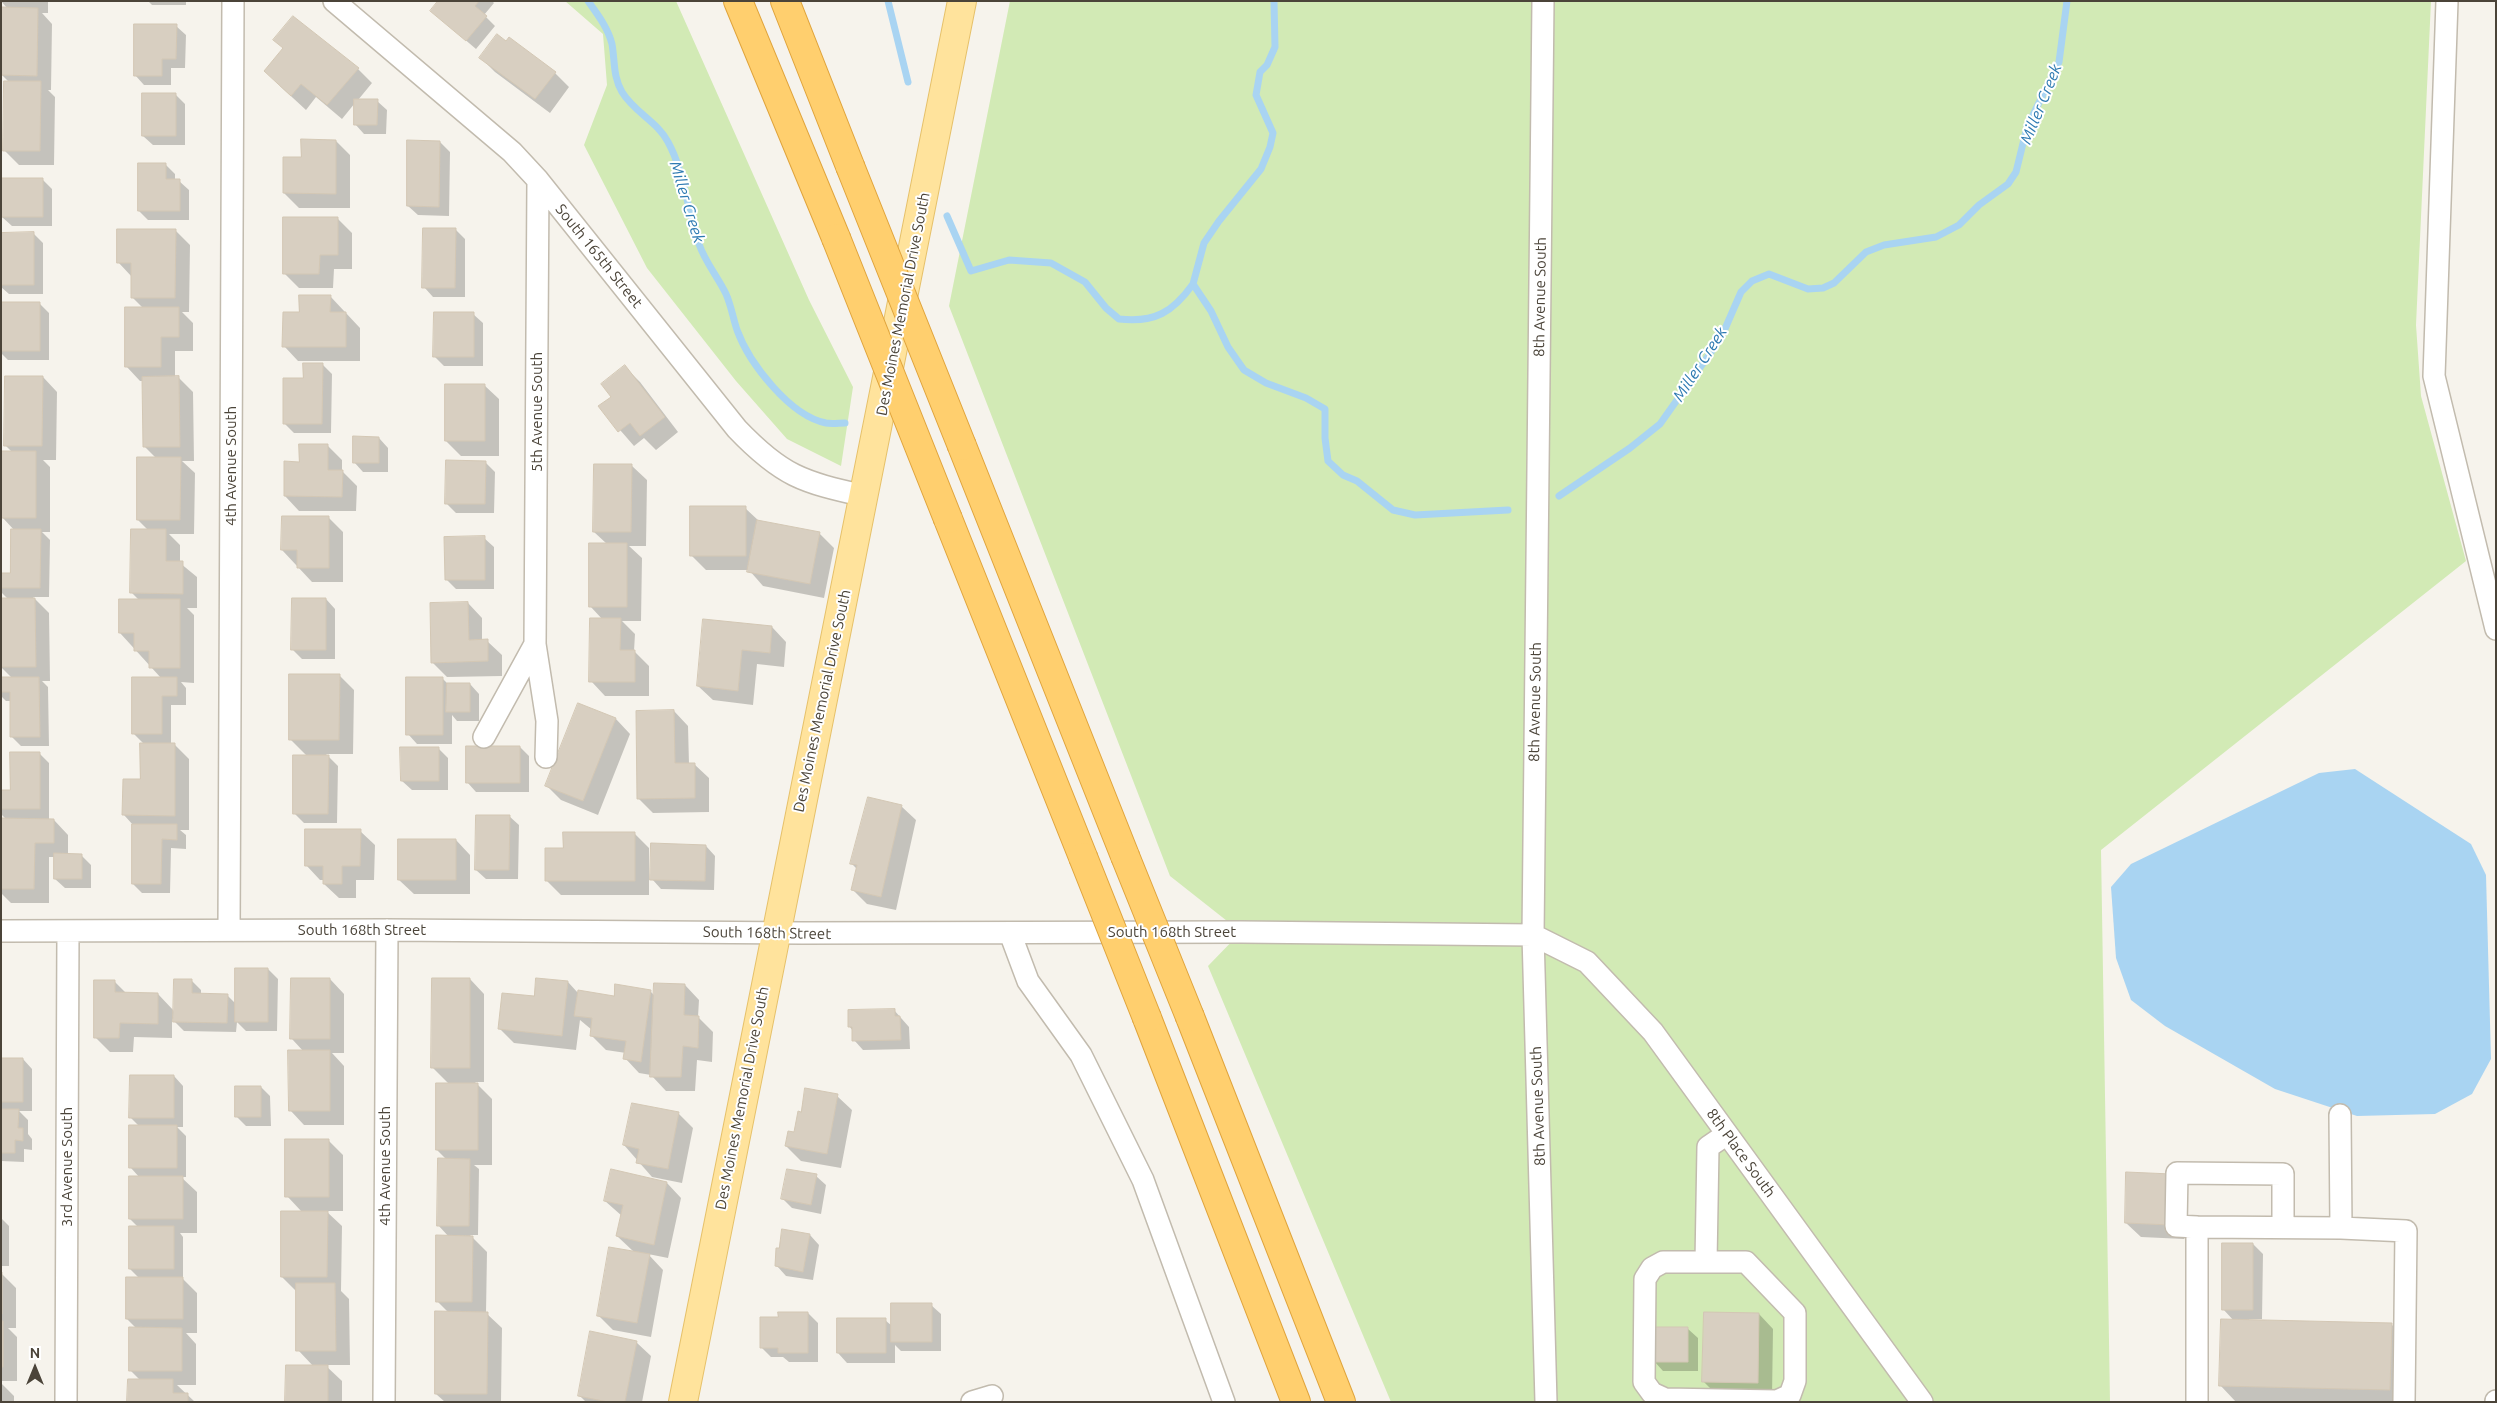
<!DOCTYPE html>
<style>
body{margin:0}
#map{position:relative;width:2497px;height:1403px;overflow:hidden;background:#f6f3ec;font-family:Ubuntu,sans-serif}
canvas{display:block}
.frame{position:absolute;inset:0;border:2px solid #4b4439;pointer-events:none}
.north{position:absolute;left:10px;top:1343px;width:50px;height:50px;-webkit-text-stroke:4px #fff;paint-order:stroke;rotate:0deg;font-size:14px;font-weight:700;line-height:20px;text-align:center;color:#4b4439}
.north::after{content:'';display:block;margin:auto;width:18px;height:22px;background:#4b4439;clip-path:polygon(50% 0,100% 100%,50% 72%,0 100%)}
</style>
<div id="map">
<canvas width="2497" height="1403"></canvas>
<div class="frame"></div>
<div class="north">N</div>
</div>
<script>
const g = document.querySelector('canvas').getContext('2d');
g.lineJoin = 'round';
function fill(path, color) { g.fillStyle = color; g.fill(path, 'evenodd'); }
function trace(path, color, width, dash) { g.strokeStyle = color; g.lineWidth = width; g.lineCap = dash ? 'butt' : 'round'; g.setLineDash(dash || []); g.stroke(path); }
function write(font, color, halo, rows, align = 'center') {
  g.font = font + ' Ubuntu,sans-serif'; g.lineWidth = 4; g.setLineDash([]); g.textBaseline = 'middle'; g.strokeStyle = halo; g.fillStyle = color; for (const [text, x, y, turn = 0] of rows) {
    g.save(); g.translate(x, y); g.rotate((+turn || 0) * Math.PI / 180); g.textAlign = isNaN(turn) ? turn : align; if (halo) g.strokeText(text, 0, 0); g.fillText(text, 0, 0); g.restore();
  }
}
fill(new Path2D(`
 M565,1H676L809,300L853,387L841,466L787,439L736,381L647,268L584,145L607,85L603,34Z
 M1010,1H2431L2416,325L2421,396L2466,561L2101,850L2110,1402H1391L1208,966L1241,932L1170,876L949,306Z`), '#d2eab5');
fill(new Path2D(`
 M2355,769L2471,844L2486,875L2491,1059L2472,1094L2435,1114L2357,1116L2275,1089L2165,1026L2131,1000L2116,958L2111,887L2131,864L2319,773Z`), '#a9d4f2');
fill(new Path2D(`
 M1,1H48V13H42L52,24L51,90H48L55,97L54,165H19L4,150L9,82L2,75L7,8Z
 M148,1H186V5H152Z
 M440,1H492L494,3L484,15L495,26L476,49L442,20Z
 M176,26L186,35L185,68H171V85H144L135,75Z
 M284,49L358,69L372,83L358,100L377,101L387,110L386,134H364L355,124V103L342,119L316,97L306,110L280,86Z
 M481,58L555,73L569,87L550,113L495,72Z
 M175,94L185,104V145H153L143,136Z
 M336,141L350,155V208H299L284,193L302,159Z
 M440,142L450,152L449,216L418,215L408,206Z
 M165,164L175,174V181H179L189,190V220H148L139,211Z
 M42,179L52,189V226H12L2,217Z
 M338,219L352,233V269H334L333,288H299L284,273Z
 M455,229L465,239V297H433L424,287Z
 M175,230L190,245L189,312H182L193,323V351H175V377H178L193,392L194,461H182L195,473L194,534H169L180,545V563L197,577V608H187L194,615V683L181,682L186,688V705H171V745H175L189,759V830H180L186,835V849L171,848L170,893H142L133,884V825L124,815L141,780L144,744L133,733L161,678L120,633L139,600L132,593L148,530L138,520L157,459L144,446L143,381H140L126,366L143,308L132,297V277L118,262Z
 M33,233L43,243V294H9L1,287V234Z
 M330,296L360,328V361H298L284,346L300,313Z
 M1,304H40L49,313V360H8L1,353Z
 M473,314L483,323V366H444L434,356Z
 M322,364L332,374L331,433H294L284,423L304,379Z
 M625,367L640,382L678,432L656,450L644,438L634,446L600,407L612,397Z
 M43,377L57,392L56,460H43L50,467V532H42L50,540L49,597H33L49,613L50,681H42L48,687L49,746H21L11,736V701H6L1,696V678H12L1,667L8,599L1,592V574H12L15,531L2,517L13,453L5,445Z
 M484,385L499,399V456H461L446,441Z
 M379,438L388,448V472H363L354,462Z
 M328,446L342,460V471L357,486L356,511H299L285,496L300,463Z
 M485,462L495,472L494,513H456L447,504Z
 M632,466L647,480L646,546H629L642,558L641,621H622L635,634L634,651L649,666V696H605L591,681L603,620L590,606L607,544L594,532Z
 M745,508L759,521L819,533L834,548L824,598L763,586L749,570H706L691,555Z
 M328,517L343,532V582H312L282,550Z
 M484,538L494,547V589H456L446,579Z
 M326,599L335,609V659H302L293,650Z
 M468,603L482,618V641H487L502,655V676L447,677L432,662Z
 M704,620L772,627L786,642L784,667L757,664L753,705L713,700L698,686Z
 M339,675L354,690L353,754H326L338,766L337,823H304L294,813L307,756L290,739Z
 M442,678L448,684H470L479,694V721H457L452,715V744H417L408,734Z
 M579,704L616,719L630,734L598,815L561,800L547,786Z
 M674,711L688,726L689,764H694L709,778V812L653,813L638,798Z
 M520,747L529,756V792H476L467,782Z
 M438,748L448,758V790H412L402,781Z
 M40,754L49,763V820H54L68,835V855H81L91,865V888H65L55,879V857H49V903H11L1,893V819H6L1,814V791L11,792Z
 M901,806L916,820L896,910L867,904L852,889L857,869L851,863L859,831L861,832Z
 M509,816L519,825L518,879H486L476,870Z
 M360,831L375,845L374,880H356V898H339L324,884V880H320L306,865Z
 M634,833L649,848V895H561L547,881L565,849Z
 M456,840L470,855V894H414L399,880Z
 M706,846L715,856L714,890L661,889L652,879Z
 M268,969L278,979L277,1031H246L237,1022L236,1032L184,1031L172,1019V1038L134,1037L133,1052H110L95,1037L115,982L127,994H158L174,1011L191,980L201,990V995H227L236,1004Z
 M330,979L344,994V1053H332L344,1066V1125H304L290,1110L304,1052L292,1039Z
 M470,979L484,994V1082H475L492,1099V1165H474L479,1169L478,1235H470L487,1252L486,1313L502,1328L501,1402H445L436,1394L449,1313L437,1301L449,1237L438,1225L447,1160L437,1150L450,1085L433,1068Z
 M568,982L578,993L615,997L650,991L654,995L685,985L699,1000L698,1017L713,1032L712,1062L697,1060L695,1091H666L651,1075L639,1073L625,1058L626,1053L606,1050L591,1035L592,1030L580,1020L576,1050L514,1043L499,1028L535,997Z
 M894,1010L909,1027L910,1049L863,1050L854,1040L853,1031L849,1026Z
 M1,1059H23L32,1069V1111H19L28,1120V1134L32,1139V1150L24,1149V1162L1,1161Z
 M174,1076L183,1086V1127H177L186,1136V1177H181L197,1192V1233H180L183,1237V1279L197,1293V1333H186L196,1344V1385H177L195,1402H129L140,1380L130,1370L137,1329L127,1319L140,1279L130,1269L138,1227L130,1219L140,1178L131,1168L140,1127L130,1117Z
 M261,1087L270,1096L271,1126H246L236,1116Z
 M837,1096L852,1110L841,1168L801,1161L786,1146L795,1134L802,1113Z
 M633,1104L679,1114L693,1128L682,1183L652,1177L624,1145Z
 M329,1141L343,1155V1211H326L342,1226L341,1291L349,1299L350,1365H325L342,1381V1402H287L314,1367L298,1350L297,1292L282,1277L302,1212L287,1196Z
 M816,1176L826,1185L821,1214L792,1208L783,1199Z
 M667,1183L681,1198L668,1258L648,1254L663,1270L651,1337L613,1330L598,1315L634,1252L617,1236L622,1216L605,1201Z
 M2185,1190L2184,1239L2141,1237L2126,1223Z
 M1,1218L9,1226V1266H1Z
 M810,1235L819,1245L813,1280L786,1276L777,1266Z
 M2253,1244L2263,1254L2262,1319H2249V1321L2391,1324L2411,1344L2409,1402H2236L2220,1385L2234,1321L2223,1309Z
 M1,1273L16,1288V1328H8L17,1337V1381H1Z
 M931,1305L941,1314V1351H901L895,1345V1363H847L838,1353L885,1320L892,1326Z
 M808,1313L818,1323V1362H789L783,1357H771L761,1347Z
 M1759,1314L1773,1329L1772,1397L1718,1396L1703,1381Z
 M1688,1329L1698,1338V1371H1663L1654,1361Z
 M636,1342L651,1356L642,1402H586L579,1395Z
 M1,1383L14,1396V1402H1Z`), '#0003');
trace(new Path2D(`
 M588,1C598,15 608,28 612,44C615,61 613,77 622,92C634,112 658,122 668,142C685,173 687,211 699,244C705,262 718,277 726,294C731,305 733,318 737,330C749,363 790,416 826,423C832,424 839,423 845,423
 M888,1L908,82
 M947,216L971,271L1009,260L1051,263L1085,282L1106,308L1119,319C1155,323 1173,312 1193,284L1211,311L1228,347L1244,370L1266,383L1306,398L1325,409V438L1328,461L1343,475L1357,481L1393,510L1415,515L1508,510
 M1193,284L1204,243L1219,221L1261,169L1270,147L1273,133L1256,95L1260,72L1267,65L1275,47L1274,1
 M1559,496L1630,448L1660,424L1721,338L1741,292L1752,281L1769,274L1808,289L1823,288L1834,283L1866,252L1884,245L1936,237L1959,225L1979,205L2008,184L2016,172L2027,127L2059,62L2067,1`), '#a9d4f2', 7);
const building = new Path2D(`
 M438,1H479L475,6L487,16L466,41L430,11Z
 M2,7L38,8L37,76L1,75Z
 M293,16L359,68L327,105L301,84L291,96L264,71L283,48L273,40Z
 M134,24H177L176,59H162V76H134Z
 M497,34L506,41L509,37L556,72L535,99L479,58Z
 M4,81H41L40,151H3Z
 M142,93H176V136H142Z
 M354,99H378L377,125H354Z
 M301,139L336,140V194L283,193V157H301Z
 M407,140L440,141L439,207L407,206Z
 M138,163H166V179H180V211H138Z
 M1,178H43V217H1Z
 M283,217H338V255H320L319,274H283Z
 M423,228H456L455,288H422Z
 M117,229H176L175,298H131V263H117Z
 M34,232V285H1V233Z
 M299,295H331L330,312H346V347H282L283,312H299Z
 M1,302H40V351H1Z
 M125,307H179V337H161V367H125Z
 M434,312H474V357H433Z
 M303,363H323L322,424H283V378H303Z
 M625,365L665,417L640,436L630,423L618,432L598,406L611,397L601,384Z
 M5,376H43L42,446H4Z
 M179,376L180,447H143L142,377Z
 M445,384H485V441H445Z
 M353,436L379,437V463H353Z
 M299,444H328V470H343L342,497L284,496V461L299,462Z
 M1,451H36V518H1Z
 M137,457H181L180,520H137Z
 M446,460L486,461L485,504H445Z
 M594,464H632L631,532H593Z
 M690,506H746V556H690Z
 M282,516H329V568H297V550H281Z
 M757,520L820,532L810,584L747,572Z
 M11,529H41L40,588H1V573H10Z
 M131,529H166V561H183V594L130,593Z
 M485,536V580H445L444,537Z
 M589,543H627V607H589Z
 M1,598H35L36,667H1Z
 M292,598H326V650H291Z
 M119,599H180V668H149V651H134V633H119Z
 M468,602L469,640L488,639V661L431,663L430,603Z
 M590,618H621L620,650H635V682H589Z
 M703,619L772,626L770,653L742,650L738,691L697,686Z
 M289,674H340L339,740H289Z
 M1,677H39L40,737H10V692H1Z
 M132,677H177V696H162V734H132Z
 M406,677H443V735H406Z
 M447,683H470V712H446Z
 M578,703L616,718L583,801L545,786Z
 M674,710L675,763H695V798L637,799L636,711Z
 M140,743H175V816L122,815L123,779H140Z
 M466,746H520V783H466Z
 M400,747H439V781H401Z
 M10,752H40V809H1V790H10Z
 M293,755H329L328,814H293Z
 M868,797L902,805L881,897L851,890L857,865L850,864Z
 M476,815H510L509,870H475Z
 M1,818L54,819V843H35L34,889H1Z
 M132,824H177V840L162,839L161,884H132Z
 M305,829H361L360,866H342V884H323V866H305Z
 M563,832H635V881H545V848H563Z
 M398,839H456V880H398Z
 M651,843L706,845L705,881L650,880Z
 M54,853L82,854V879H54Z
 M235,968H268V1022H235Z
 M291,978H330V1039H290Z
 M432,978H470V1068H431Z
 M536,978L568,981L562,1036L498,1029L502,993L534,996Z
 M174,979H192V993L228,994L227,1023L173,1022Z
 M94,980H115V992L158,993V1024L120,1023L119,1038H94Z
 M654,983L685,984L684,1015L699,1016L698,1048L683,1046L681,1077H650Z
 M615,984L651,990L641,1062L623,1059L626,1041L590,1036L592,1018L574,1016L578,990L614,996Z
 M895,1009V1016H900L901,1040L852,1041V1027H848V1010Z
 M288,1050H330V1111H289Z
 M1,1058H23V1102H1Z
 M130,1075H174V1118H129Z
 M436,1083H478V1150H436Z
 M235,1086H261V1117H235Z
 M805,1088L838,1094L827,1154L785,1146L788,1131L794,1132L798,1111L801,1112Z
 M632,1103L679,1112L668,1169L636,1163L639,1149L623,1145Z
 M1,1109H19L18,1128H23V1141L15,1140V1153H1Z
 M129,1125H177V1168H129Z
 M285,1139H329V1197H285Z
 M438,1158L470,1159L469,1226H437Z
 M611,1169L667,1182L654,1245L616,1236L623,1205L604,1201Z
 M787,1169L817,1174L811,1205L781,1199Z
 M2126,1172L2171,1174L2170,1225L2125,1223Z
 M129,1176H183V1219H129Z
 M281,1211H328L327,1277H281Z
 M129,1226H174V1269H129Z
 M782,1229L810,1234L803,1272L775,1266L776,1248H779Z
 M436,1235L473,1236L472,1302H436Z
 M2222,1243H2253V1310H2222Z
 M609,1247L650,1254L637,1323L597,1316Z
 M1,1272H2V1314H1Z
 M126,1277H183V1319H126Z
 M296,1283H335L336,1351H296Z
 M891,1303H932V1342H891Z
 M435,1311L488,1312L487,1394H435Z
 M778,1312H808V1353H778V1348H760V1317H778Z
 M1704,1312L1759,1313L1758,1383L1702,1382Z
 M837,1318H886V1353H837Z
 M2221,1319L2392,1323L2390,1390L2219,1386Z
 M1,1321H3V1367H1Z
 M129,1327L182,1328V1371H129Z
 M1653,1327H1688V1362H1653Z
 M590,1331L637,1341L625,1402H608L578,1396Z
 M286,1365H328V1402H285Z
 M128,1379H173V1393H188V1402H127Z`);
fill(building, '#d8cfc1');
trace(building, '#d3c7b4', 1);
const minor = new Path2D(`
 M334,1L512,152L538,180L737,429C782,476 802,482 865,496
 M1543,1L1533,935L1546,1402
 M2447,1L2434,376L2496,629
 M535,644L538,180
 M484,737L535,644L547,721L546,757
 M229,930L233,1
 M1,931L387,930L802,933L1241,932L1533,935L1587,962L1653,1032L1922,1402
 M1010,933L1028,981L1081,1055L1143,1180L1224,1402
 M2340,1115L2341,1228
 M2197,1227L2176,1226L2177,1173L2283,1174V1227
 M1663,1262H1746L1795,1313V1381L1790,1395L1777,1401L1665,1399L1652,1393L1644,1382L1645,1279L1652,1268Z
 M1706,1262L1708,1147L1727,1134
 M66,1402L68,931
 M384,1402L387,930
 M972,1402L992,1396
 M2197,1402V1227L2341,1228L2406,1231L2404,1402
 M2496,1402V1401`);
const major = new Path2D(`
 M683,1402C774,934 871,468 962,1`);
const highway = new Path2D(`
 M738,1L836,238
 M785,1L850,166
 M962,446L1125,856
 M948,519L1083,857
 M1190,1017L1341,1402
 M1147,1018L1296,1402`);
trace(minor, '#c2bbae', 24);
trace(major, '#e6c16a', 30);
trace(highway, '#e0a43c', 30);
trace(minor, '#fff', 21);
trace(major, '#ffe39c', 28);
trace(highway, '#ffcf6e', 28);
const highwayBridge = new Path2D(`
 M850,166L962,446
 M836,238L948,519
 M1125,856L1190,1017
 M1083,857L1147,1018`);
trace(highwayBridge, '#e0a43c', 30, []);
trace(highwayBridge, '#ffcf6e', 28);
write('15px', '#4b4439', '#fff', [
 ["South 165th Street",599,256,51],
 ["8th Avenue South",1540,297,-89],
 ["Des Moines Memorial Drive South",903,304,-79],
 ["5th Avenue South",537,412,-90],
 ["4th Avenue South",231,466,-90],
 ["Des Moines Memorial Drive South",822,701,-78],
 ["8th Avenue South",1535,702,-89],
 ["South 168th Street",362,930],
 ["South 168th Street",1172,932],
 ["South 168th Street",767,933,1],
 ["Des Moines Memorial Drive South",742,1098,-79],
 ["8th Avenue South",1538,1106,-92],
 ["8th Place South",1741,1153,54],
 ["4th Avenue South",385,1166,-90],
 ["3rd Avenue South",67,1167,-90]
]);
write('italic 16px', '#2e7ab2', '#fff', [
 ["Miller Creek",2041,104,-68],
 ["Miller Creek",687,202,73],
 ["Miller Creek",1700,364,-57]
]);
</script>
